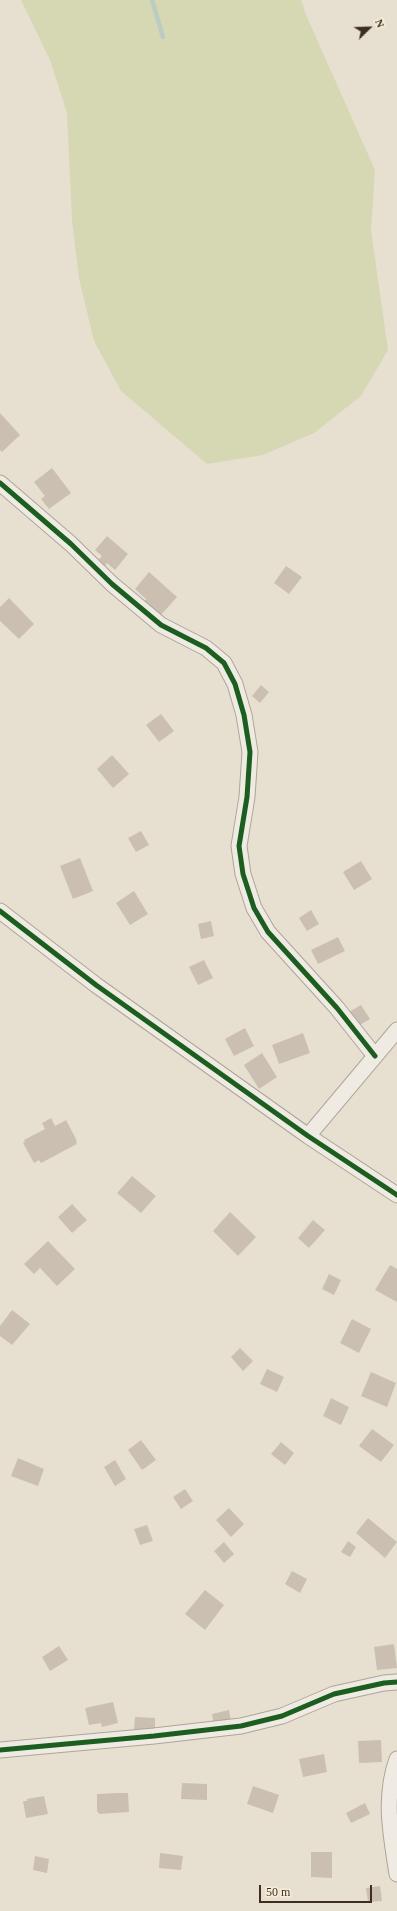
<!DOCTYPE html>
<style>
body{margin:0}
#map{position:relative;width:397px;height:1911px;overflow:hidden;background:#e7e0d1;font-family:"Times New Roman",serif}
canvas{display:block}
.north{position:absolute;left:349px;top:8px;width:40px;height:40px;-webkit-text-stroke:3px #f7eed8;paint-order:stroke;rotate:67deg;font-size:11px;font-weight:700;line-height:16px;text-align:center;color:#3d2e20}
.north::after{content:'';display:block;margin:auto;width:14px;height:18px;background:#3d2e20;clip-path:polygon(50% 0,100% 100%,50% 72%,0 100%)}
.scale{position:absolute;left:259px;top:1885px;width:113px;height:18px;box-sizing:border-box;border:2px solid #3d2e20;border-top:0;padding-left:5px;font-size:12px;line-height:14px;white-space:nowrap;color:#3d2e20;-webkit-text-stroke:3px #f7eed8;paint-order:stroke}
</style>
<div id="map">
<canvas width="397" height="1911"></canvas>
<div class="north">N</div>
<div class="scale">50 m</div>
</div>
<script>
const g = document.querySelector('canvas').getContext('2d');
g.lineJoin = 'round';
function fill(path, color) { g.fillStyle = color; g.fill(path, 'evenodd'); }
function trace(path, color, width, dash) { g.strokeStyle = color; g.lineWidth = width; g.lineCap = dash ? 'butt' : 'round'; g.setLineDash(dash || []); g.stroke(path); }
fill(new Path2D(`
 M21,0H301L307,17L375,170L371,230L388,350L361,396L314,433L263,455L207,464L121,391L94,341L79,278L72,221L67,113L50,60Z`), '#d6d7b3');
trace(new Path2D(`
 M152,0L163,37`), '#bcccc2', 4.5);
fill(new Path2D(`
 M0,413L20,435L2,452L0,450Z
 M52,468L71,493L49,509L41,499L45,496L34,482Z
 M107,536L128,554L115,570L107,563L105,566L98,560L102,556L95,550Z
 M286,566L302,577L289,594L274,583Z
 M149,572L177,597L160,616L144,602L146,599L135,589Z
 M9,598L34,624L19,639L0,621V607Z
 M261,685L269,692L260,703L252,696Z
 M161,714L174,731L159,742L146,725Z
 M112,755L129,774L113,788L97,769Z
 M141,831L149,845L136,852L128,838Z
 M80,858L93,891L73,899L60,866Z
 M361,861L372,879L354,890L343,872Z
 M134,891L148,914L130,925L116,903Z
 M311,910L319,924L307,931L299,918Z
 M211,921L214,936L201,939L198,924Z
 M338,937L345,951L318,964L311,950Z
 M204,960L213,978L198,985L189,967Z
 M361,1005L370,1019L358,1026L349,1012Z
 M245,1028L254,1046L234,1056L225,1039Z
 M303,1033L310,1053L279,1064L272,1045Z
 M262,1053L277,1077L259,1089L244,1065Z
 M51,1118L55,1126L66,1120L77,1141L76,1142L77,1144L41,1163L39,1160L34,1163L23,1143L25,1142L24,1140L45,1129L42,1123Z
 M132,1176L156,1196L141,1213L117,1193Z
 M72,1204L87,1220L72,1233L58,1217Z
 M230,1212L256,1237L238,1256L213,1231Z
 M313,1220L325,1230L309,1248L298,1238Z
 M48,1241L75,1269L57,1286L40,1268L34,1274L24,1264Z
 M390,1265L397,1269V1302L375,1290Z
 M329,1274L341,1280L334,1295L322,1289Z
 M12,1310L30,1324L12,1345L0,1336V1326Z
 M352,1319L371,1329L359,1353L340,1343Z
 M240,1348L253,1361L243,1371L231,1357Z
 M267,1369L284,1377L277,1392L260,1384Z
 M371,1372L396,1383L387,1407L361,1396Z
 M331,1398L349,1407L341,1425L323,1416Z
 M372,1429L394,1445L381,1462L359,1446Z
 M141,1440L156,1460L142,1470L128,1450Z
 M281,1442L294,1453L285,1465L271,1454Z
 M18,1458L44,1469L38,1486L11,1476Z
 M115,1460L126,1479L115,1486L104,1467Z
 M185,1489L193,1501L181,1509L173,1497Z
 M229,1508L244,1524L231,1537L216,1520Z
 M368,1518L397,1542L385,1558L356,1533Z
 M147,1525L153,1541L140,1545L134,1529Z
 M348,1541L356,1547L350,1557L341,1552Z
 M224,1542L234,1554L224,1563L214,1551Z
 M292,1571L307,1579L300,1593L285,1584Z
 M205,1590L224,1605L205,1630L185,1614Z
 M394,1644L397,1668L377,1670L374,1647Z
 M59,1646L68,1660L50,1671L42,1657Z
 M113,1702L118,1723L102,1727L101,1723L89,1725L85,1708Z
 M229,1710L232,1728L215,1731L212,1714Z
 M135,1717L155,1718V1732L134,1729Z
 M381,1740L382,1762L359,1763L358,1741Z
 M324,1754L327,1772L303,1777L299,1759Z
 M182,1783L207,1784V1800L181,1799Z
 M253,1786L279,1795L273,1813L247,1804Z
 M118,1793H128L129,1812L99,1814L98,1812H97V1794Z
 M44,1796L48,1814L26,1818L23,1801H27V1799Z
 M365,1803L370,1814L351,1823L346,1813Z
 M311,1852H332V1878L311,1877Z
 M160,1853L183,1856L181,1870L159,1868Z
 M35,1856L49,1859L47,1873L33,1870Z
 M380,1886L382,1901L368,1902L366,1888Z`), '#cbbfb2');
const minor = new Path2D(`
 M0,483L71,544L112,584L161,625L206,648L224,663L235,684L244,715L250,752L247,797L239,846L243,874L254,908L268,932L337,1008L375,1056
 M0,911L96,985L308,1136L397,1195
 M308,1136L397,1030
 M0,1750L154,1736L241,1726L282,1716L334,1694L384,1683L397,1682
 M397,1759C383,1798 391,1835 397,1874`);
trace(minor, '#ada599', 17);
trace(minor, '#efebe3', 15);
trace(new Path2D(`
 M0,483L71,544L112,584L161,625L206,648L224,663L235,684L244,715L250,752L247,797L239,846L243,874L254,908L268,932L337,1008L375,1056
 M0,911L96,985L308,1136L397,1195
 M0,1750L154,1736L241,1726L282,1716L334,1694L384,1683L397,1682`), '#1b5e20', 5);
</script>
